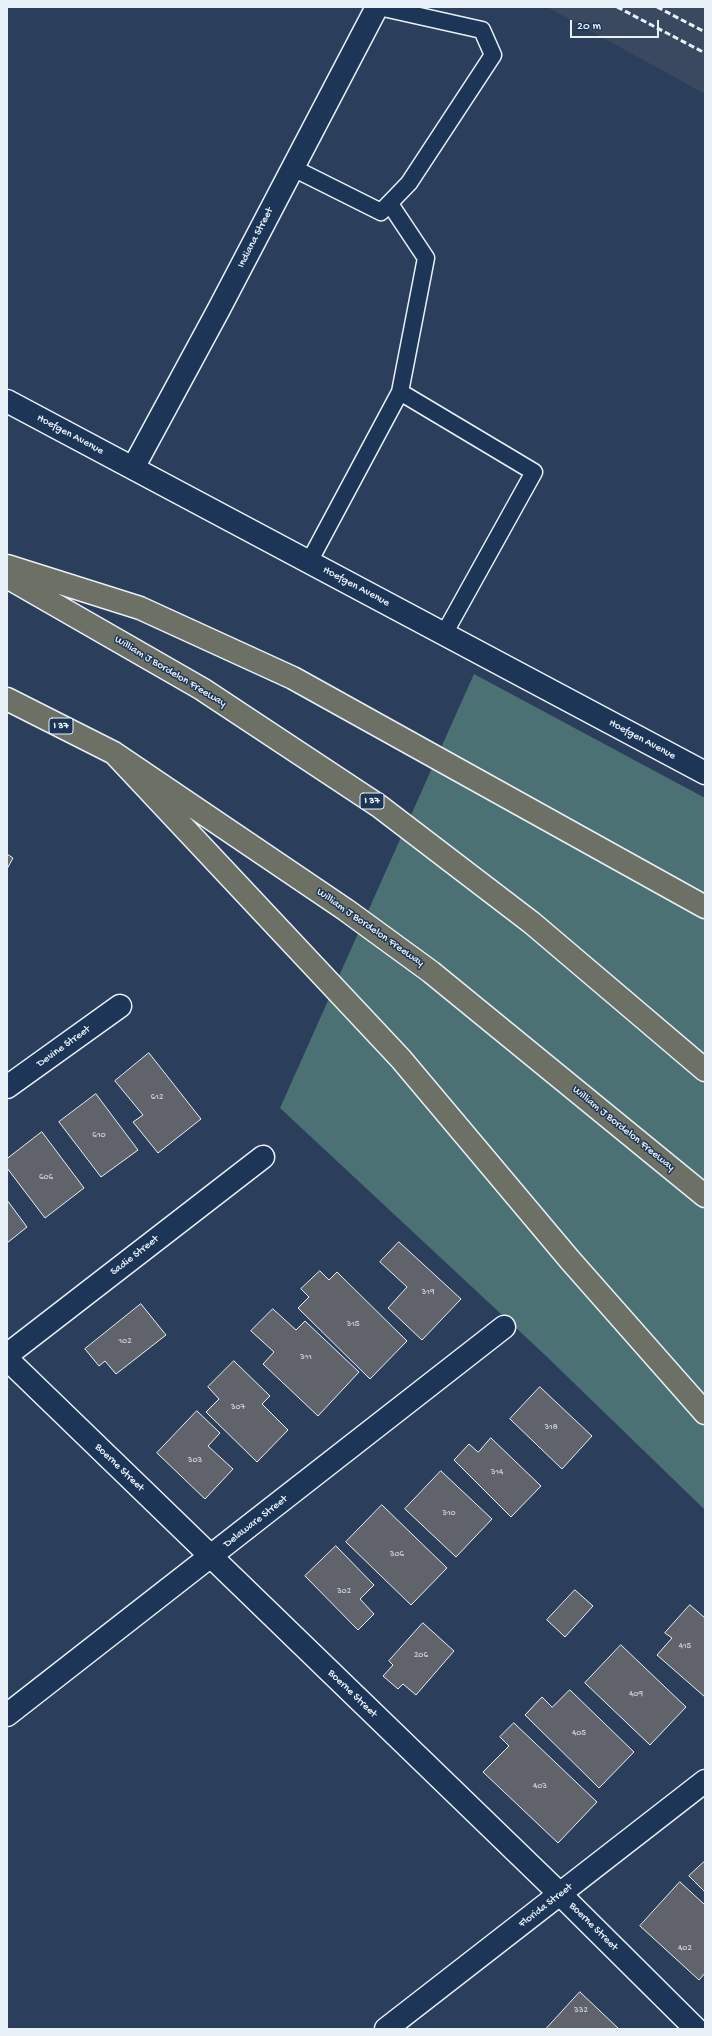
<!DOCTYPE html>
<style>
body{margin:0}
#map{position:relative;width:712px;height:2036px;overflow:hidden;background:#2b3e5b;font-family:"Gochi Hand",sans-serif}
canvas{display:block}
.frame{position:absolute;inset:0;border:8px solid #e8f1f8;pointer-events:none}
.scale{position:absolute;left:570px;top:20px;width:89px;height:18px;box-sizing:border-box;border:2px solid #e8f1f8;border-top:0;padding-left:5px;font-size:12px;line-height:14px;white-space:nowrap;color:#e8f1f8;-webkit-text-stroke:3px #1d3557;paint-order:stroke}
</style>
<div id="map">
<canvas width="712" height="2036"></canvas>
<div class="frame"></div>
<div class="scale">20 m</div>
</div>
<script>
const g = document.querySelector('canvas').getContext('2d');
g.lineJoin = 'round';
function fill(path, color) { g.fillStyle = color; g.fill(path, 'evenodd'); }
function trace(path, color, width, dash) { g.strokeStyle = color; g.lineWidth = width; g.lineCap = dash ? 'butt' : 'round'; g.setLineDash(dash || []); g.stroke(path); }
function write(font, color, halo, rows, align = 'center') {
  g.font = font + ' "Gochi Hand",sans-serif'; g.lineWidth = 3; g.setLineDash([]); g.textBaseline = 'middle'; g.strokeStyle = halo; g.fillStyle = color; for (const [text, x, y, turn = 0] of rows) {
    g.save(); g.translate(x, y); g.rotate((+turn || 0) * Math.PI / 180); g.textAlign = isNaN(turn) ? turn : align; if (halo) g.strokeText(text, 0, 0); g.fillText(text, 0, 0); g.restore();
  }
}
fill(new Path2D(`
 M547,7H705V94Z`), '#3b4960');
fill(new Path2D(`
 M474,674L705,798V1510L545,1355L280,1108Z`), '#4c7174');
const building = new Path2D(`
 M7,854L13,858L7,869Z
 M149,1053L201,1119L158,1153L133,1122L143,1115L115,1081Z
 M96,1094L138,1150L101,1177L59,1122Z
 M42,1132L84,1188L45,1218L7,1168V1159Z
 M7,1200L27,1227L7,1243Z
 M399,1242L461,1299L422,1340L388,1308L407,1287L380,1262Z
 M320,1271L329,1280L337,1272L407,1341L370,1379L298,1308L309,1297L301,1289Z
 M141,1304L166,1335L116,1374L105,1361L99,1366L85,1349Z
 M273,1309L296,1330L305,1321L359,1372L318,1416L263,1364L274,1352L251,1331Z
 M234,1361L270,1396L262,1404L288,1430L257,1462L206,1412L219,1399L208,1387Z
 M540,1387L592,1436L562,1469L510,1419Z
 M197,1411L220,1433L208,1446L233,1469L205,1499L157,1453Z
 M491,1438L541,1486L511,1517L454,1460L469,1444L478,1452Z
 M441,1471L492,1519L456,1557L405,1509Z
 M382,1505L447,1568L411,1605L346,1542Z
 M336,1546L374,1585L360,1599L374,1614L358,1630L305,1576Z
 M575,1590L593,1606L565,1637L547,1620Z
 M690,1605L705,1618V1697L657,1655L672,1638L665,1633Z
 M423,1623L454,1651L416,1695L403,1684L398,1689L383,1676L393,1665L389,1661Z
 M621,1645L686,1707L650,1745L585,1683Z
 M570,1690L634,1752L599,1788L525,1715L542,1697L552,1707Z
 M514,1723L597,1802L558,1843L483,1772L509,1746L500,1737Z
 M705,1861V1892L689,1876Z
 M680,1882L705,1905V1973L699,1980L640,1926Z
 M580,1992L619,2029H546Z`);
fill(building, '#61636b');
trace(building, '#e8f1f8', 1);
const service = new Path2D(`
 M293,168L381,212L409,183L493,55L482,30L379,7
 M390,204L426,258L400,392
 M309,562L400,392L534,472L444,634`);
const minor = new Path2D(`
 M7,401L705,773
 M133,468L219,309L377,7
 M7,1087L120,1006
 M7,1355L263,1157
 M7,1359L561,1895L696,2029
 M7,1715L504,1327`);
const tertiary = new Path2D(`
 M386,2029L705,1781`);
const motorway = new Path2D(`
 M7,566L140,608L293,678L705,907
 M7,577L202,689L379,806L532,923L705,1070
 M7,699L114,753L346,910L431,972L705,1196
 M114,753L401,1059L570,1260L705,1413`);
trace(service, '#e8f1f8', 19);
trace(minor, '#e8f1f8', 25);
trace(tertiary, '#e8f1f8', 25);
trace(motorway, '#e8f1f8', 25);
trace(service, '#1d3557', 16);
trace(minor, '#1d3557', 22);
trace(tertiary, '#1d3557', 22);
trace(motorway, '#6c7065', 22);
trace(new Path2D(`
 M617,7L705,53
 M657,7L705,32`), '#e8f1f8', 3, [6, 3]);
write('9px', '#c6ced5', null, [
 ["612",157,1098],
 ["610",99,1136],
 ["606",46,1178],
 ["319",428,1293],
 ["315",353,1325],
 ["102",125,1342],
 ["311",306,1358],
 ["307",238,1408],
 ["318",551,1428],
 ["303",195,1461],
 ["314",497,1473],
 ["310",449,1514],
 ["306",397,1555],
 ["302",344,1592],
 ["415",685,1647],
 ["206",421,1656],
 ["409",636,1695],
 ["405",579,1734],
 ["403",540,1787],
 ["402",685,1949],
 ["332",581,2011]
]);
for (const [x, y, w] of [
 [61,726,24],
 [372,801,24]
]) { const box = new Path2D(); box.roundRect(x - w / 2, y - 8, w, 16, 3); g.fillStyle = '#1d3557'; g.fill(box); trace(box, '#e8f1f8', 1); }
write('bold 10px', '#e8f1f8', null, [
 ["I 37",61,726],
 ["I 37",372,801]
]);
write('11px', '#e8f1f8', '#1d3557', [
 ["Indiana Street",256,238,-63],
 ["Hoefgen Avenue",70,435,28],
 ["Hoefgen Avenue",356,587,28],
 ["William J Bordelon Freeway",170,672,31],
 ["Hoefgen Avenue",642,740,28],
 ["William J Bordelon Freeway",370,928,35],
 ["Devine Street",64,1047,-36],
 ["William J Bordelon Freeway",623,1129,39],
 ["Sadie Street",135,1256,-38],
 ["Boerne Street",119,1468,44],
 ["Delaware Street",256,1522,-38],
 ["Boerne Street",352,1694,44],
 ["Florida Street",546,1906,-38],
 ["Boerne Street",593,1927,45]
]);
</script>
